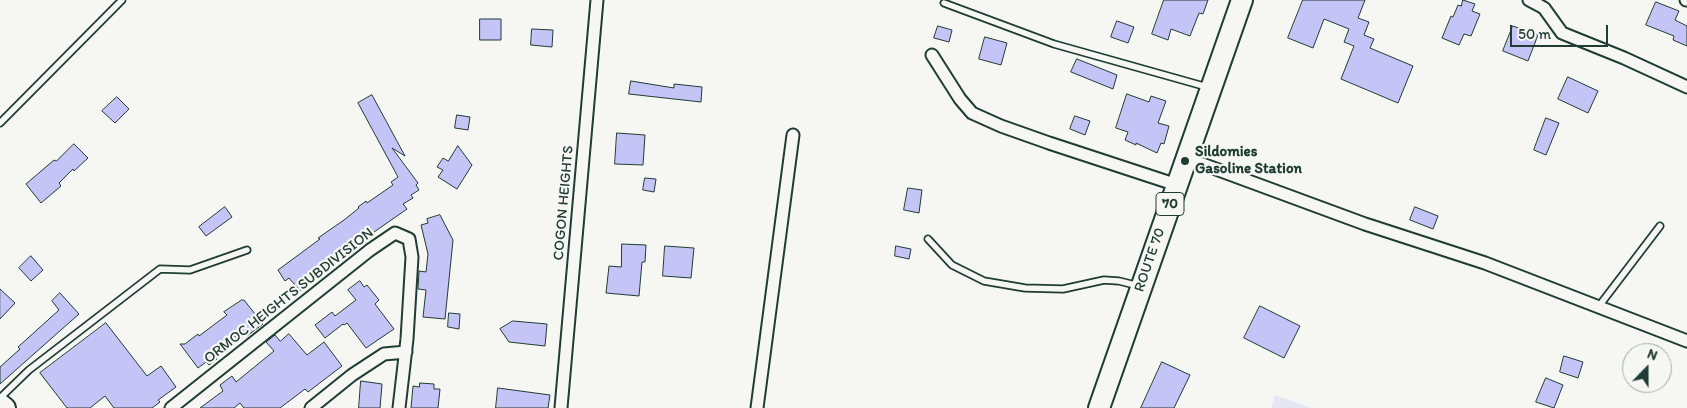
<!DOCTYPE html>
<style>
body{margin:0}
#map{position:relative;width:1687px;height:408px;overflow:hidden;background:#f6f6f2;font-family:Itim,sans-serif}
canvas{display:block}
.north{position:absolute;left:1622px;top:343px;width:50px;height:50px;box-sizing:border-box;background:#f6f6f2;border:1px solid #a0aca6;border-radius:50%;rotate:22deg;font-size:14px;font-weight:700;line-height:20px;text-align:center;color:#1f3d34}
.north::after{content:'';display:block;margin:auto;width:18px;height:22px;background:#1f3d34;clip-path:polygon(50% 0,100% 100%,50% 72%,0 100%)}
.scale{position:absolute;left:1510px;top:25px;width:98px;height:22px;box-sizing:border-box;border:2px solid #1f3d34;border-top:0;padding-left:6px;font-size:15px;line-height:18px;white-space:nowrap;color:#1f3d34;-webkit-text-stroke:4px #f6f6f2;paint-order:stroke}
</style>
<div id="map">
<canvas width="1687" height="408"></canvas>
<div class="north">N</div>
<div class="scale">50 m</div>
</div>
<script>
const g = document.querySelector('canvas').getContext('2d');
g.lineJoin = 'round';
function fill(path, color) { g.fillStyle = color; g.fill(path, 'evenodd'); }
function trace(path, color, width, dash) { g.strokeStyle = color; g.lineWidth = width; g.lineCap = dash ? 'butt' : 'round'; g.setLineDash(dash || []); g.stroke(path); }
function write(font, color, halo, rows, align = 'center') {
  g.font = font + ' Itim,sans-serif'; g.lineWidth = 4.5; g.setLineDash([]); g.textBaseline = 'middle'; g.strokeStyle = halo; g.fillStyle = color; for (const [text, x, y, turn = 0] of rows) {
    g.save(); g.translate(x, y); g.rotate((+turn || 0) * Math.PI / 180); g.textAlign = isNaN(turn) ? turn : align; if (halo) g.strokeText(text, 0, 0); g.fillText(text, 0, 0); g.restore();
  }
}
fill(new Path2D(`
 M1275,395L1312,408H1271Z`), '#e7e7f3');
const building = new Path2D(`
 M1164,0H1208L1203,14L1199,13L1190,36L1171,29L1168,40L1152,34Z
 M1303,0H1365L1358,18L1369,22L1364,35L1374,39L1370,48L1413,66L1398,103L1341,79L1354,46L1344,42L1349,29L1324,19L1313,48L1288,38Z
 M1463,0L1475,4L1472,11L1480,14L1471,36L1464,34L1459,45L1442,38L1451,16L1453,17L1458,5L1461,6Z
 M1656,2L1679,11L1675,20L1687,26V46L1673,40L1674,36L1646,25Z
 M480,19H501V40H480Z
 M1117,21L1134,27L1128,43L1111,37Z
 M938,26L952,30L949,42L934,38Z
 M1513,26L1538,35L1528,61L1503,51Z
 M532,29L553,30L552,47L531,45Z
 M985,37L1007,43L1001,65L979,59Z
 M1077,59L1117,75L1113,89L1071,72Z
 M1568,77L1598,91L1588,113L1558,99Z
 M631,81L674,88V84L702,87L701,102L629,94Z
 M1127,94L1149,102L1151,96L1166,101L1158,123L1169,126L1164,144L1161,143L1157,153L1136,143V145L1125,140L1128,132L1116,128Z
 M372,95L405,156L392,148L418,183L416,185L419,190L411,195L413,198L403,204L407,209L367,237L366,235L360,239L358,237L346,245L338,252L340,254L317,272L320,276L300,291L289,278L285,281L278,270L320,239L318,238L344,220L359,208L358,207L366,201L367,203L393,185L391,182L398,177L358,103Z
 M117,97L129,109L115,123L102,111Z
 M457,115L470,117L468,130L455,128Z
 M1075,116L1090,121L1085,135L1070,129Z
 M1546,118L1559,123L1546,155L1534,150Z
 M617,133L645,135L643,165L615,164Z
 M74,144L88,158L74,171L73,169L59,183L61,186L41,203L26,184L54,160L56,161Z
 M458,146L472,165L457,189L438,177L443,170L437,167L443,158L448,161Z
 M645,178L656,179L654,192L643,190Z
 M908,188L922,190L919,213L904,210Z
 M225,207L232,217L206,236L199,227Z
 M1415,207L1438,216L1433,229L1410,220Z
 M440,215L453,240L445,319L423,317L426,290L418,289L419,271L426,272L428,254L421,225L428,223L427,219Z
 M622,244L646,245L645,262H642L639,296L606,293L609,266L621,267Z
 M665,246L694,248L691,278L663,276Z
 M896,246L911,249L909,259L895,256Z
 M31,256L43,270L31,281L19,268Z
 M360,281L364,287L367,285L379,300L375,304L394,329L366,348L347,323L344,325L343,324L325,338L315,325L332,312L335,316L356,300L348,290Z
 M0,289L15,303L0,319Z
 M60,293L79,314L0,384V367L20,349L18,347L59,310L52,301Z
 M242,300H244L263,324L247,336L246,334L238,340L235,336L212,353L217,359L209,365L206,362L198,368L180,344H185L198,334L199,336L227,315L224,312Z
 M1260,306L1300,326L1284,358L1244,338Z
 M449,313L460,314L459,329L448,327Z
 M513,321L547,324L545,346L509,342L500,329Z
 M106,323L147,376L161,366L176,387L158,400L160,402L152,408H114L105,396L90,408H67L40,373Z
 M289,334L307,355L324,342L342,366L308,392L305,389L280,408H244L240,403L234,408H200L223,391L220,385L232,376L236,382L274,351L266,342L275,335L280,341Z
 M1564,356L1583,362L1578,378L1560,372Z
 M1162,362L1190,375L1174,408H1141Z
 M1546,378L1563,385L1554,408L1536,402Z
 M361,381L382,384L380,408H359Z
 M420,383L434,384V389H440L438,408H411L413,386L419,387Z
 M498,388L550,395L548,408H496Z`);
fill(building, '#c5c4f6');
trace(building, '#1f3d34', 1);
const lane = new Path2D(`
 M944,3L1054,44L1207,87
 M0,123L122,0
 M928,239L952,265L984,281L1025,288L1063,289L1104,280L1119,281L1139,286
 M1599,306L1660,226
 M0,398L29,370L160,269L190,270L247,250`);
const street = new Path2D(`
 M1529,0L1544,8L1562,33L1624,58L1687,87
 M1686,0H1687
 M932,55L960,99L972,113L1001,126L1049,143L1177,185
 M1186,158L1365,224L1485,263L1687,341
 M171,408L370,250L395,233L409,239L412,257L407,339L399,408
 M311,408L352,375L384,354L406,352
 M561,408L597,0
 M757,408L793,135`);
const highway = new Path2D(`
 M0,404L5,408
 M1099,408L1242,0`);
trace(lane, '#1f3d34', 9);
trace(street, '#1f3d34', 15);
trace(highway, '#1f3d34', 24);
trace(lane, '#f6f6f2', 5.5);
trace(street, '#f6f6f2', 11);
trace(highway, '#f6f6f2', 20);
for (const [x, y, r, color] of [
 [1185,161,5,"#1f3d34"]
]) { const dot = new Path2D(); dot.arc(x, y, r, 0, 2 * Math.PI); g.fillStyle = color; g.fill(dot); trace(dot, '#f6f6f2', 2); }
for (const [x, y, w] of [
 [1170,204,28]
]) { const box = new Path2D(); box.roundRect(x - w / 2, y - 11.5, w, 23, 4); g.fillStyle = '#f6f6f2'; g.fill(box); trace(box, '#1f3d34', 1); }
write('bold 14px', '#1f3d34', null, [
 ["70",1170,204]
]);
write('bold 15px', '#1f3d34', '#f6f6f2', [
 ["Sildomies",1195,152],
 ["Gasoline Station",1195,169]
], 'left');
write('15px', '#1f3d34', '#f6f6f2', [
 ["COGON HEIGHTS",564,203,-85],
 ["ROUTE 70",1150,260,-71],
 ["ORMOC HEIGHTS SUBDIVISION",289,296,-38]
]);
</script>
